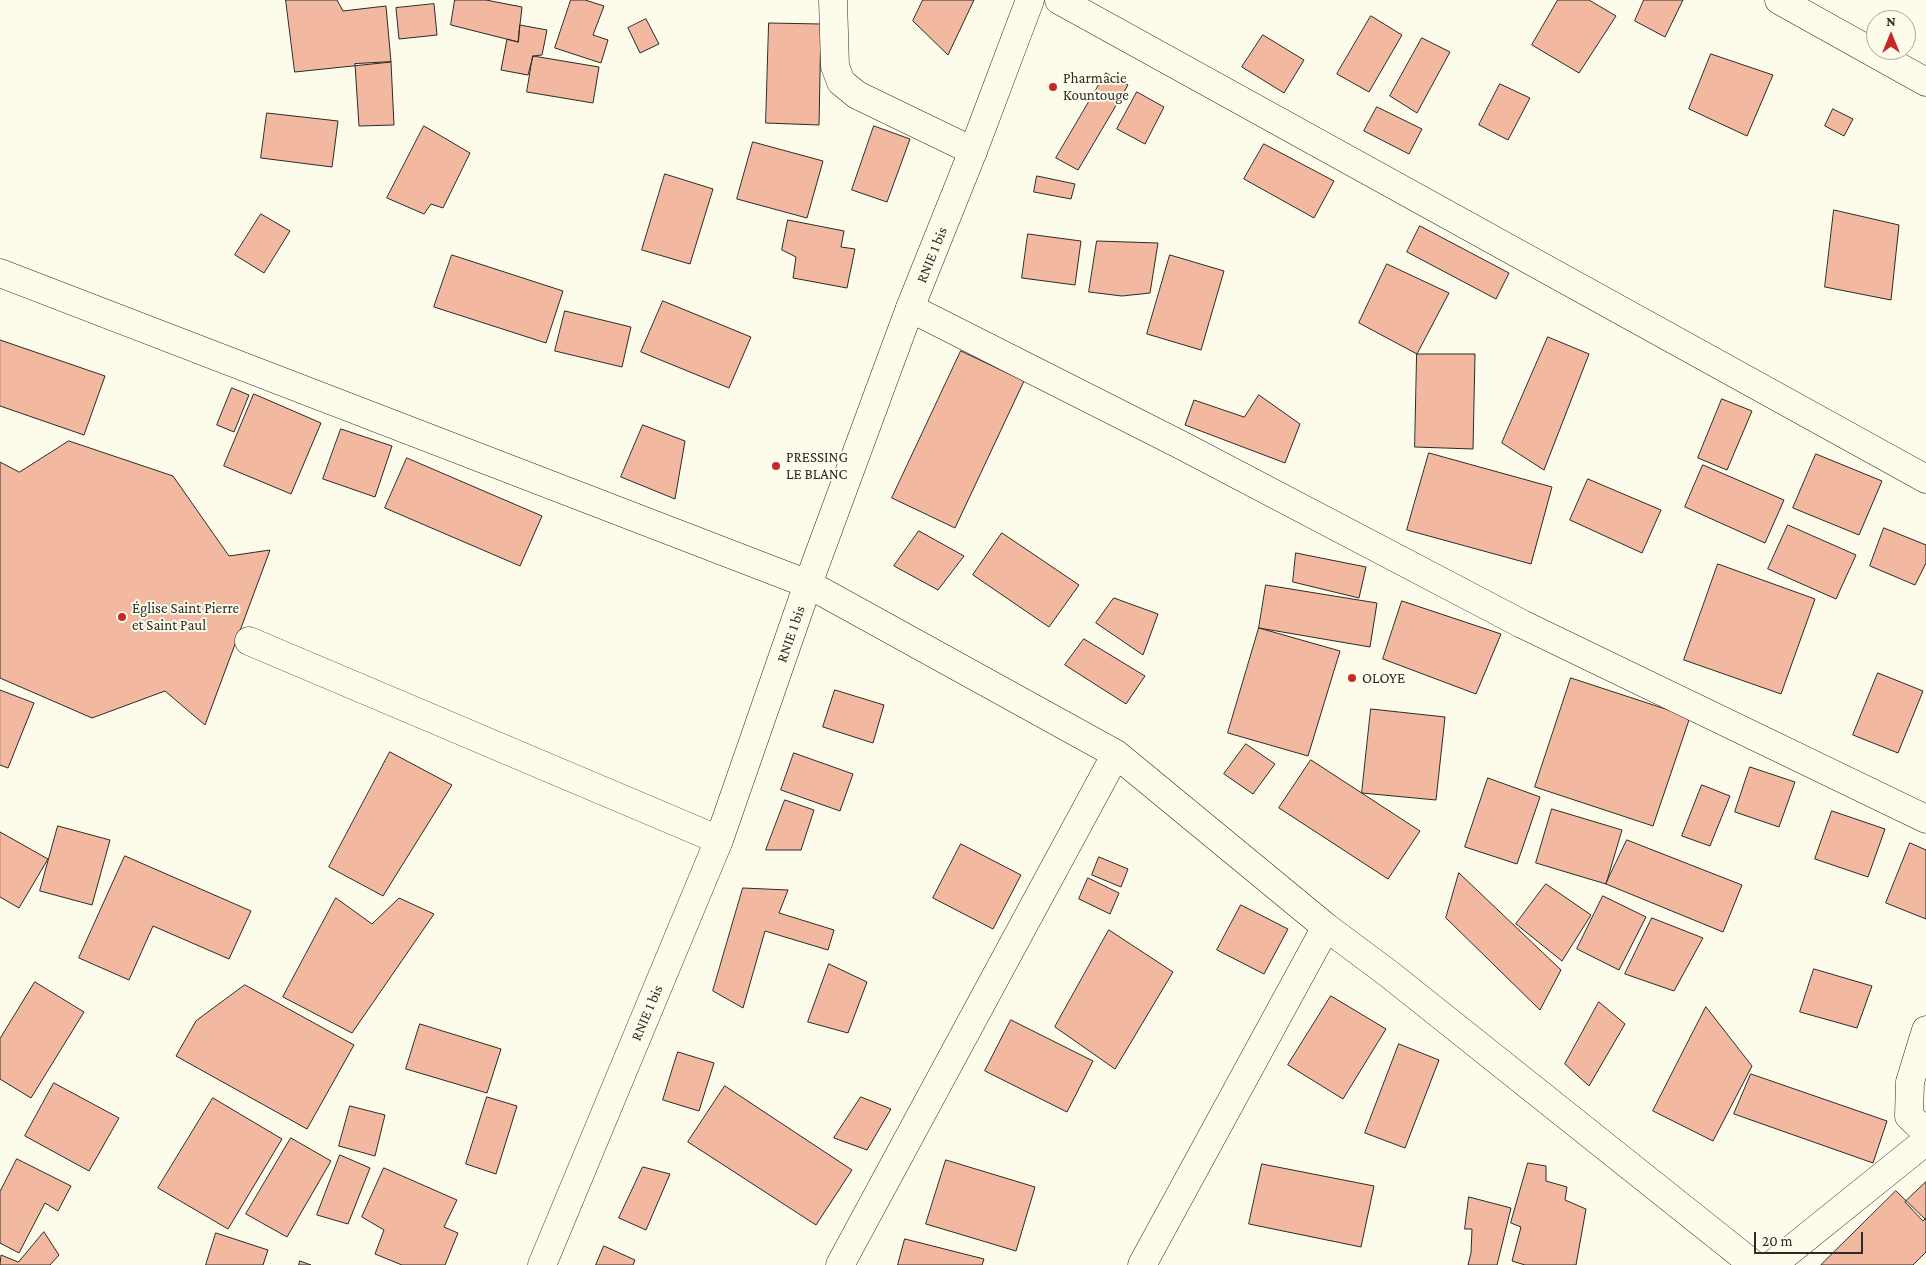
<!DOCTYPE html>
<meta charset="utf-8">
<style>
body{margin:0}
#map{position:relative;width:1926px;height:1265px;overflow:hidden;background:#fdfbea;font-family:"Crimson Pro",serif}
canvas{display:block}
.north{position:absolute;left:1866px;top:10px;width:50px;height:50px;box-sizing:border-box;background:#fdfbea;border:1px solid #a9a89e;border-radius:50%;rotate:0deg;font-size:14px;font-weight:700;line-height:20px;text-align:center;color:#2b2b2b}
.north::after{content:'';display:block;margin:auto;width:18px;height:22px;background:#c62828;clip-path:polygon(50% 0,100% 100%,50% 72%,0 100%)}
.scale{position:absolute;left:1754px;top:1232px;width:109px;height:22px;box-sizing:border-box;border:2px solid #2b2b2b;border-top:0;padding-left:6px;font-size:15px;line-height:18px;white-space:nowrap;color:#2b2b2b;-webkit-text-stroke:4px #fdfbea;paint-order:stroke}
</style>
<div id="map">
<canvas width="1926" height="1265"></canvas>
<div class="north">N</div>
<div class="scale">20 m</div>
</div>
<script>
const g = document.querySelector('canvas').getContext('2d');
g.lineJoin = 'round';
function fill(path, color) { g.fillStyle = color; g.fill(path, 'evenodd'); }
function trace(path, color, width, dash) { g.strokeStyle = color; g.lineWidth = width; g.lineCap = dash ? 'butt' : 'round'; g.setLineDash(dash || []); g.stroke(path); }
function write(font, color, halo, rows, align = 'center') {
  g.font = font + ' "Crimson Pro",serif'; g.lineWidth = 4; g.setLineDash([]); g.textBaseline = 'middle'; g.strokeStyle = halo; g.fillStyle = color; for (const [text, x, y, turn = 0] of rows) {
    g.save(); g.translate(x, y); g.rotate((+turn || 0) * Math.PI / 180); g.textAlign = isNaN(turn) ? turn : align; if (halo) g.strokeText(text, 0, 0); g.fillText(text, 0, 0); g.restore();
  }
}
const building = new Path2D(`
 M286,0H337L343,11L386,6L391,62L295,72Z
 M455,0H486L522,7L518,42L451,25Z
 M571,0H585L604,6L593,35L608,40L601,63L555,48Z
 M923,0H974L948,55L913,21Z
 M1558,0H1589L1616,16L1579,73L1532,45Z
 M1644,0H1683L1665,37L1635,21Z
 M434,4L437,35L399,39L396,8Z
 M1371,16L1402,35L1369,92L1337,74Z
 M646,19L659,44L640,53L628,28Z
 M769,23L821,24L819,125L766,123Z
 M520,25L547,30L542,55L533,56L528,75L501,70L507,39L518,42Z
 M1263,35L1304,60L1284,93L1242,67Z
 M1422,38L1450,52L1417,113L1390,96Z
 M1711,54L1773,75L1747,136L1689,109Z
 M533,56L599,67L593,103L527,92Z
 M391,62L394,125L359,126L355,64Z
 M1106,73L1128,85L1078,170L1056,158Z
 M1500,84L1530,98L1508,140L1479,125Z
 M1137,92L1164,107L1145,144L1117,129Z
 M1377,107L1422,129L1409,154L1364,131Z
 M1833,109L1853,119L1844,136L1825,126Z
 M267,113L338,121L332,167L261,158Z
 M424,126L470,153L443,208L431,204L424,214L387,198Z
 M874,126L910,139L887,202L852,190Z
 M753,142L823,161L807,218L737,199Z
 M1264,144L1334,181L1314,218L1244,179Z
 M665,174L713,189L690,264L642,250Z
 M1037,176L1075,184L1071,199L1034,192Z
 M1834,210L1899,225L1891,300L1825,287Z
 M261,214L290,231L264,273L235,255Z
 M788,220L844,231L841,247L855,249L847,288L793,278L796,257L782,250Z
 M1420,226L1509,273L1496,299L1407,252Z
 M1028,234L1081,241L1075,285L1022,278Z
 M1097,241L1158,243L1150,293L1122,296L1089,292Z
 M452,255L563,291L546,343L434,307Z
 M1170,255L1224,271L1201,350L1147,334Z
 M1387,264L1449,293L1417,354L1359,323Z
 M663,301L751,337L729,388L641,352Z
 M565,311L631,327L622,367L555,351Z
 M1548,337L1589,354L1544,470L1502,443Z
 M0,340L105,376L84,435L0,406Z
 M961,351L1024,381L955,528L892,498Z
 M1417,354H1475L1473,449L1415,447Z
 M232,388L249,395L234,432L217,425Z
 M254,394L321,423L291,494L224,466Z
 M1259,395L1300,424L1285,463L1185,425L1194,400L1244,417Z
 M1722,399L1752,411L1727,470L1698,458Z
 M643,425L685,441L675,499L621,477Z
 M341,429L392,446L375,497L323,479Z
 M69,441L173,476L229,556L270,550L205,725L165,691L92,718L0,678V462L19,472Z
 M1429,453L1552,487L1531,564L1407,530Z
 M1816,454L1882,481L1859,535L1793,508Z
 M407,458L542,516L520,566L385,508Z
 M1703,465L1784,500L1765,543L1685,507Z
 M1588,479L1661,510L1642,553L1570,520Z
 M1788,525L1856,555L1836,599L1768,569Z
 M1884,528L1926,545V563L1915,585L1870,566Z
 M919,531L964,556L938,590L894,566Z
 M1002,533L1079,585L1049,627L973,575Z
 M1296,553L1366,567L1359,598L1293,582Z
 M1718,564L1815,599L1781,694L1684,660Z
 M1266,585L1377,603L1370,647L1259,628Z
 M1114,598L1158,614L1143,655L1096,623Z
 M1402,601L1501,634L1476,694L1383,659Z
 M1259,628L1340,651L1308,756L1228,733Z
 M1084,639L1145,676L1126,704L1065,665Z
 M1878,673L1923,691L1898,753L1853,735Z
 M1571,678L1690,717L1653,826L1535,787Z
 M0,690L34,703L8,768L0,765Z
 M835,690L884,705L873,743L823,727Z
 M1371,709L1445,717L1436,800L1362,793Z
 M1246,744L1275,764L1253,794L1224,774Z
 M390,752L452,785L383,896L329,867Z
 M794,753L853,774L840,811L781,790Z
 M1311,760L1420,831L1388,879L1279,808Z
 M1750,767L1795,782L1779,827L1735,812Z
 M1488,778L1540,797L1517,864L1465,847Z
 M1702,785L1730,796L1710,846L1682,836Z
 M785,800L814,810L801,850H766Z
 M1552,809L1622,830L1606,884L1536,863Z
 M1832,811L1885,829L1868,877L1815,859Z
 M58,826L110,840L92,905L40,891Z
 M0,832L48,859L19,908L0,897Z
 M1627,840L1742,885L1723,932L1606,884Z
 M1910,843L1926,850V919L1886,903Z
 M961,844L1021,875L993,929L933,898Z
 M125,856L251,911L229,959L153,926L129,980L79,958Z
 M1099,857L1128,869L1121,887L1092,875Z
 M1459,873L1561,970L1540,1010L1446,918Z
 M1088,878L1119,893L1110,914L1079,899Z
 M1546,884L1591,915L1562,961L1516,924Z
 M743,888L788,890L779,913L834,930L828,950L765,931L743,1008L713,991Z
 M1603,896L1646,917L1619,970L1577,949Z
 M336,898L372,924L399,898L434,914L352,1033L283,997Z
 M1241,905L1288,929L1264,974L1217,950Z
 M1652,918L1703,938L1674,991L1625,974Z
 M1109,930L1173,972L1115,1069L1055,1027Z
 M829,964L867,982L848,1033L808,1022Z
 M1814,969L1872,986L1857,1028L1800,1012Z
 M35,982L84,1012L31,1098L0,1079V1039Z
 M245,985L354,1045L307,1129L176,1056L196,1021Z
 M1331,996L1386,1029L1343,1099L1288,1065Z
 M1599,1002L1625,1024L1589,1086L1565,1064Z
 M1706,1007L1752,1066L1713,1141L1653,1111Z
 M1011,1020L1093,1061L1067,1112L985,1071Z
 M420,1024L501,1049L487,1093L406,1069Z
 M1399,1044L1439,1060L1405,1148L1365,1133Z
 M678,1052L714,1063L699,1111L663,1100Z
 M1751,1074L1887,1121L1873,1163L1734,1114Z
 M54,1083L119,1118L89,1171L25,1136Z
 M725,1086L852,1170L816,1225L688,1142Z
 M487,1097L517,1106L496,1174L466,1164Z
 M861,1097L891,1109L867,1150L834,1138Z
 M213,1098L282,1139L228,1229L158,1188Z
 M350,1106L385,1115L375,1156L339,1146Z
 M291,1138L331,1161L287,1237L246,1214Z
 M340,1155L370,1168L348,1224L317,1215Z
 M17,1159L71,1186L58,1211L45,1203L19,1253L0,1243V1192Z
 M946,1160L1035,1187L1016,1251L926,1224Z
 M1528,1163L1546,1166V1181L1567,1187L1565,1200L1586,1209L1576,1265H1525L1512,1261L1521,1227L1511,1223Z
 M1262,1164L1374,1186L1361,1247L1249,1224Z
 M643,1167L670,1174L646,1230L619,1218Z
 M384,1168L457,1200L444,1227L458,1233L445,1265H402L375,1254L384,1230L362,1217Z
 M1926,1182V1218L1923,1221L1905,1202Z
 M1896,1191L1926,1220V1252L1913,1265H1821Z
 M1469,1197L1511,1208L1497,1265H1468L1471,1253L1472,1229H1465Z
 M44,1232L59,1255L50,1265H0L1,1255L18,1262Z
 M216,1233L268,1250L263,1265H206Z
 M905,1239L984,1259L982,1265H898Z
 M604,1246L635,1260L633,1265H596Z
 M300,1261L311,1265H299Z`);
fill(building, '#f2b8a0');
trace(building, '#2b2b2b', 1);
const minor = new Path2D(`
 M833,0L835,66L841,82L857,95L973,151
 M1059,0L1926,479
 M1779,0L1926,82
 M0,273L808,584L1116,754L1326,927L1389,974L1754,1265
 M910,308L1181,445L1522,624L1926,819
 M249,641L719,840
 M1926,1030L1910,1082L1909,1116L1926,1132
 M840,1265L1116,754
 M1142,1265L1326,927
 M1772,1265L1926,1141`);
const major = new Path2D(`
 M542,1265L719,840L808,584L910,308L973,151L1030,0`);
trace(minor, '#2b2b2b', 29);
trace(major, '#2b2b2b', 29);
trace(minor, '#fdfbea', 28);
trace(major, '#fdfbea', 28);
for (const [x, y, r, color] of [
 [1053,87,5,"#c62828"],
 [776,466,5,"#c62828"],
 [122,617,5,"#c62828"],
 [1352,678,5,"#c62828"]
]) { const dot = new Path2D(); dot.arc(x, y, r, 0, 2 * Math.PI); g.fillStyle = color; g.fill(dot); trace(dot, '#fdfbea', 2); }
write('15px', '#2b2b2b', '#fdfbea', [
 ["Pharmacie",1063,78],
 ["Kountouge",1063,95],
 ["PRESSING",786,457],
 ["LE BLANC",786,474],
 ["Église Saint Pierre",132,608],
 ["et Saint Paul",132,625],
 ["OLOYE",1362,678]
], 'left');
write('15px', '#2b2b2b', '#fdfbea', [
 ["RNIE 1 bis",932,255,-68],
 ["RNIE 1 bis",791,634,-71],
 ["RNIE 1 bis",647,1013,-67]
]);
</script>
